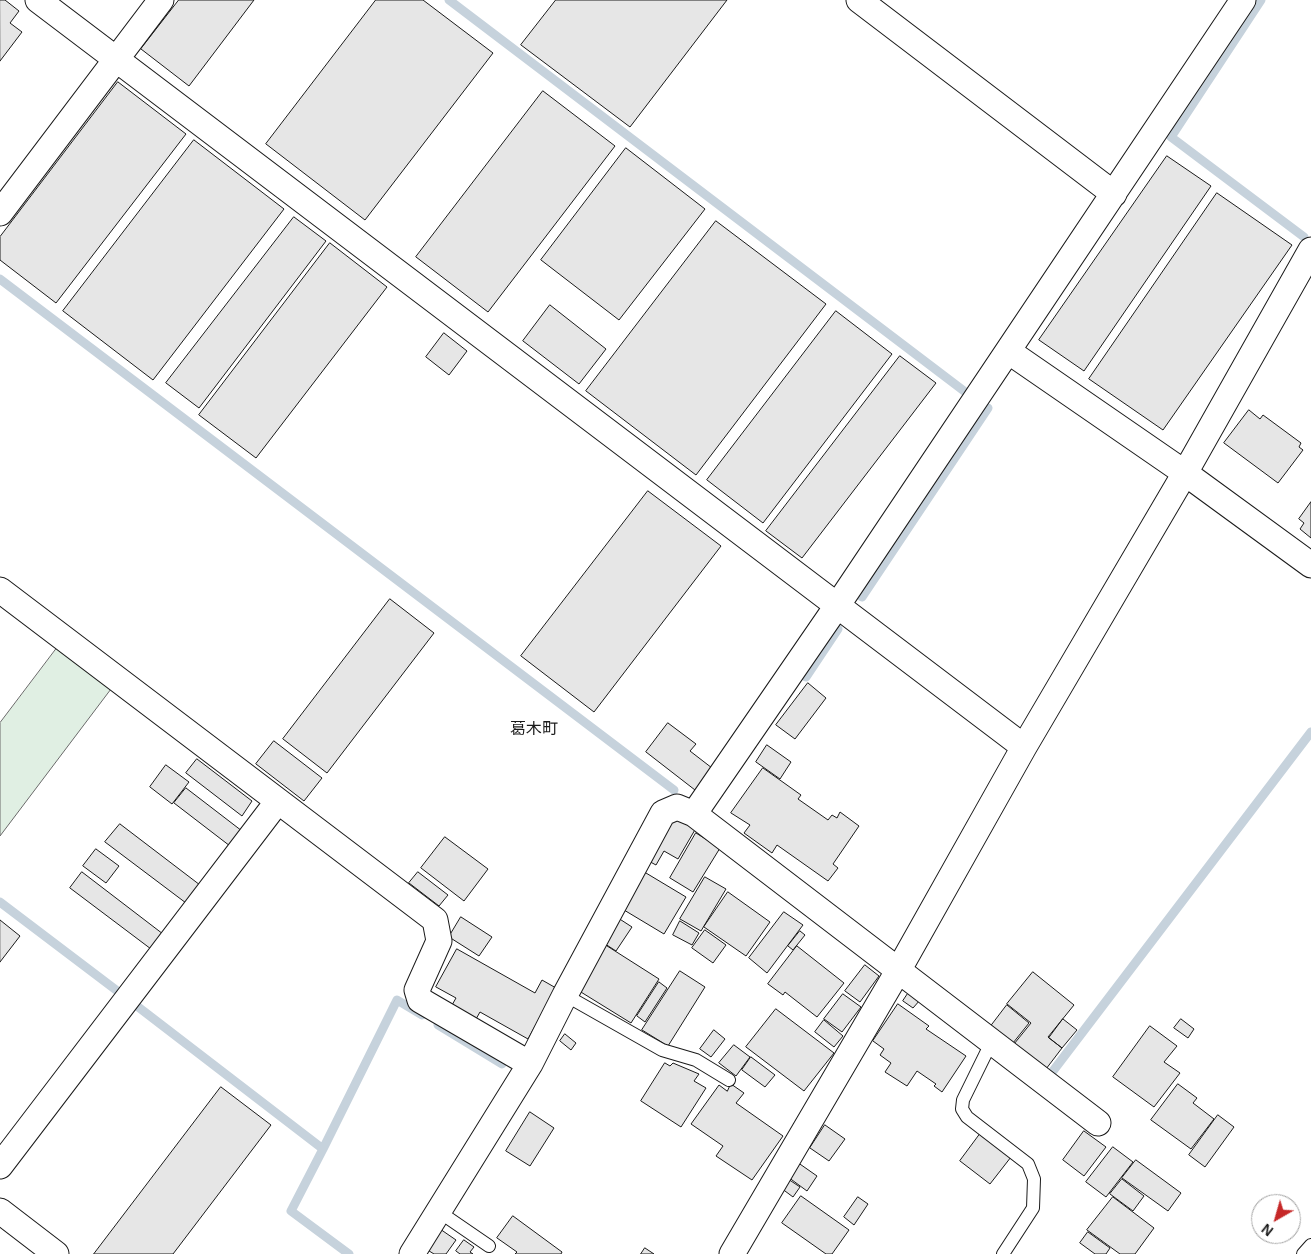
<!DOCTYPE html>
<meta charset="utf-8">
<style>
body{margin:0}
#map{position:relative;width:1311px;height:1254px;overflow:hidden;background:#fff;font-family:Helvetica,sans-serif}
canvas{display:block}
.north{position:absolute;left:1251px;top:1194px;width:50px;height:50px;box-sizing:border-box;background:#fff;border:1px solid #a3a3a3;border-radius:50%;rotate:218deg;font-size:14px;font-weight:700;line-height:20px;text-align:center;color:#1a1a1a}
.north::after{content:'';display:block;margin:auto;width:18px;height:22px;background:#c62828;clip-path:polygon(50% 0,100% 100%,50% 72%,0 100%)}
</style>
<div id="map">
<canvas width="1311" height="1254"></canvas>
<div class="north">N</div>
</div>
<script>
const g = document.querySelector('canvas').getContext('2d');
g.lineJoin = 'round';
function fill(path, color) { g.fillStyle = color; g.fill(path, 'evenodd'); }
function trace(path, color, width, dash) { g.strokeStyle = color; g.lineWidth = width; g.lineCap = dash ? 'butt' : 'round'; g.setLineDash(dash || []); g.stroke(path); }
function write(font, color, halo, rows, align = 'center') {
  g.font = font + ' Helvetica,"Noto Sans JP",sans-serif'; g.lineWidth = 4; g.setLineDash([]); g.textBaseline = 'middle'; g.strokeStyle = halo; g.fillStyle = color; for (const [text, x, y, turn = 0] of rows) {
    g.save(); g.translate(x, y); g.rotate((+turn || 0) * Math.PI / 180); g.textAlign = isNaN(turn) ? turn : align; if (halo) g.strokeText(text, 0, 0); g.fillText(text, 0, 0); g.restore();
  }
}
const green = new Path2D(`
 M60,644L114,685L0,836V723Z`);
fill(green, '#e0efe3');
trace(green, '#6a6a6a', 1);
trace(new Path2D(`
 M449,0L964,391
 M1261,0L1171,137L1304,237
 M0,279L674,790
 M862,597L988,408
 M806,677L838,629
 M0,902L120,993
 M133,1003L323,1149L291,1211L349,1254
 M438,1025L502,1064
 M1053,1071L1311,732
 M323,1149L397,1000L422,1015`), '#c6d2dc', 9);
const building = new Path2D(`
 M0,0H5L19,11L10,23L22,32L0,61Z
 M179,0H254L189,86L141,49Z
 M376,0H423L493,53L365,220L266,144Z
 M556,0H727L630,127L521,45Z
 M118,82L186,134L56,303L0,260V237Z
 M543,91L615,146L488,312L416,257Z
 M194,140L284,209L153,380L63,311Z
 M626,148L705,209L619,320L541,260Z
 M1167,156L1211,186L1084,371L1039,340Z
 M1217,193L1292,245L1163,430L1089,379Z
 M294,217L326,241L199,408L166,383Z
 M716,221L826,304L696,475L586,391Z
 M330,243L387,287L256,458L199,415Z
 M550,305L606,349L579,384L523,341Z
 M836,311L892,354L763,523L707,480Z
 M444,333L467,351L449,375L426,357Z
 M900,356L936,383L802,558L766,531Z
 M1249,410L1260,419L1263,415L1301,443L1299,447L1303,450L1278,483L1224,443Z
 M648,491L721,546L594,712L521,656Z
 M1311,502V538L1300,529L1304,523L1299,519Z
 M390,599L434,633L327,773L283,739Z
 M808,683L826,698L795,739L776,725Z
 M668,723L696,744L690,751L712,768L695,790L646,752Z
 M274,741L322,778L304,801L256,764Z
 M767,745L791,762L780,779L756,762Z
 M197,759L252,801L242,816L186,773Z
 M166,765L189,782L172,804L150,787Z
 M763,768L801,795L798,799L828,820L832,815L837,818L840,812L859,826L833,864L838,868L828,881L777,845L772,853L744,833L750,825L731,813Z
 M186,788L242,831L230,846L174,803Z
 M670,812L696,828L678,859L664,851L656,865L643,858Z
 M120,824L200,885L186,903L105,842Z
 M696,833L720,848L693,892L670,878Z
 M445,837L488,869L464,901L421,868Z
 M96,849L119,866L106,883L83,866Z
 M641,870L686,897L664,934L619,907Z
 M82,872L163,934L151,949L70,888Z
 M418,872L448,895L439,906L409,883Z
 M705,877L726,889L701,931L680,919Z
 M728,892L770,922L746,956L704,927Z
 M784,912L803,925L767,973L749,958Z
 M615,916L632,927L616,951L599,940Z
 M461,917L492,937L479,956L449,937Z
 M0,920L20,936L0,962Z
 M680,921L699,933L692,945L673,935Z
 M705,930L726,945L713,963L692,948Z
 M800,931L805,935L793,950L788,946Z
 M604,944L659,979L631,1023L576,989Z
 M797,946L844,983L817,1017L785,992L783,995L768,984Z
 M457,949L535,993L542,980L556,988L528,1039L480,1012L476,1019L452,1005L456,998L436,987Z
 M865,965L879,976L860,1002L845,991Z
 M680,971L705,987L668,1046L642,1030Z
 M1033,972L1074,1005L1048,1037L1062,1048L1046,1069L1014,1044L1031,1023L1007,1004Z
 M659,982L667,988L645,1022L637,1016Z
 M909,992L920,1000L913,1008L903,1001Z
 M843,994L861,1007L842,1032L824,1019Z
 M898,1004L929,1026L926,1029L966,1056L942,1092L934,1086L936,1084L917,1071L907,1086L885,1072L891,1063L880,1055L884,1049L873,1041Z
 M1007,1005L1029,1023L1013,1043L991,1026Z
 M776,1009L834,1053L804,1091L746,1047Z
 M1063,1019L1077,1030L1062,1048L1049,1038Z
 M1181,1019L1194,1029L1188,1038L1174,1028Z
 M824,1020L843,1036L834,1047L815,1032Z
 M1150,1026L1177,1046L1164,1062L1180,1073L1154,1107L1113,1077Z
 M714,1030L725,1039L711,1057L700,1049Z
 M565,1034L576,1043L571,1050L560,1041Z
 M734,1045L750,1057L736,1076L719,1063Z
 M751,1057L775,1075L765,1087L742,1070Z
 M665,1063L670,1066L673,1063L699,1074L694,1081L706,1088L681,1127L641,1101Z
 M731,1084L744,1093L736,1103L783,1136L752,1180L716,1156L723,1146L691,1124L719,1085L727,1091Z
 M1178,1084L1197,1098L1193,1103L1214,1119L1191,1149L1151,1120Z
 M221,1087L271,1125L173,1254H94Z
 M530,1112L554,1128L530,1166L506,1151Z
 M1218,1115L1234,1127L1205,1167L1189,1155Z
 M825,1125L845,1139L829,1161L810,1148Z
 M1084,1131L1106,1147L1084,1176L1063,1160Z
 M980,1134L1011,1157L990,1184L960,1161Z
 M1113,1147L1133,1162L1106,1197L1086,1182Z
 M1136,1160L1181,1193L1168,1211L1122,1178Z
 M797,1162L817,1176L807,1191L788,1177Z
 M788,1179L800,1187L793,1197L781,1188Z
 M1122,1179L1144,1196L1133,1211L1110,1194Z
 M801,1196L849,1230L832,1254H826L782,1223Z
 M858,1197L868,1204L854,1225L844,1217Z
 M1113,1197L1154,1228L1135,1254H1120L1087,1230Z
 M513,1216L562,1252L561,1254H515L517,1252L497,1238Z
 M440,1229L456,1240L446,1254H434L426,1249Z
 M1088,1232L1110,1248L1106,1254H1095L1080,1243Z
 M464,1240L474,1247L470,1252L473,1254H460L456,1251Z
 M645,1248L654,1254H641Z`);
fill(building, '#e6e6e6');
trace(building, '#1a1a1a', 1);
const lane = new Path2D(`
 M565,995L662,1050L696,1060L729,1080
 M991,1043L963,1100L962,1109L967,1117L1028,1164L1034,1179L1033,1208L1003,1254
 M438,1211L489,1246
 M1303,1254L1311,1245`);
const street = new Path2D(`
 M38,0L1024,747
 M859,0L1114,194
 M0,213L161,0
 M1008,351L1185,473L1311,565
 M0,590L435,920L439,941L417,990L420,1000L530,1064
 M694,814L837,606L1243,0
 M0,1166L278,801
 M0,1211L56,1254
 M412,1254L530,1064L565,995L663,813L677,807L694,814L1098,1123
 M732,1254L898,971L1024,747L1185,473L1311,250`);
trace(lane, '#1a1a1a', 14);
trace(street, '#1a1a1a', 27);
trace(lane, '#fff', 12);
trace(street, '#fff', 25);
write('16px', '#1a1a1a', '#fff', [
 ["葛木町",534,730]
]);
</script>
